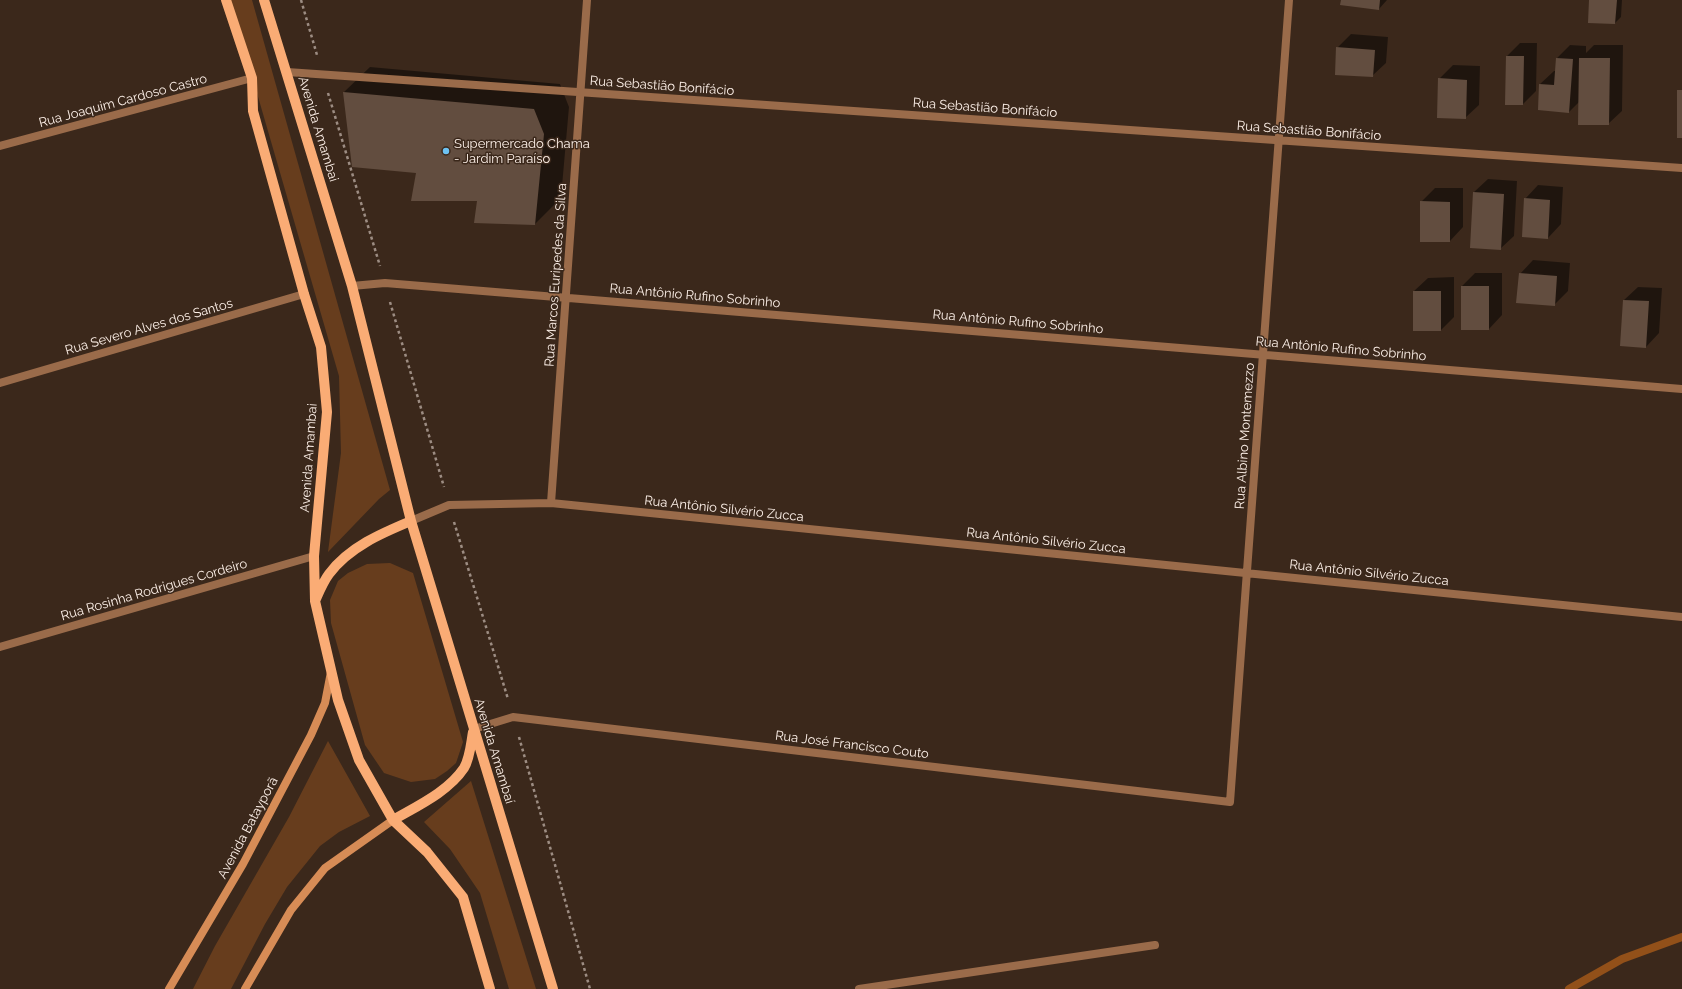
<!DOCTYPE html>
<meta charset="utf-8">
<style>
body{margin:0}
canvas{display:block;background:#3b281b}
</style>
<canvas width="1682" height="989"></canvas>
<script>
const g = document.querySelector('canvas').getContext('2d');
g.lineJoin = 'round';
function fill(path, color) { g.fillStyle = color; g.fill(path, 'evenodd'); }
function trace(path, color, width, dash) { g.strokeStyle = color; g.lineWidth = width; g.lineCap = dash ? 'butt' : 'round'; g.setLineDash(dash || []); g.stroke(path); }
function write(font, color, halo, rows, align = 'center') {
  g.font = font + ' Raleway,sans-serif'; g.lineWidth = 3; g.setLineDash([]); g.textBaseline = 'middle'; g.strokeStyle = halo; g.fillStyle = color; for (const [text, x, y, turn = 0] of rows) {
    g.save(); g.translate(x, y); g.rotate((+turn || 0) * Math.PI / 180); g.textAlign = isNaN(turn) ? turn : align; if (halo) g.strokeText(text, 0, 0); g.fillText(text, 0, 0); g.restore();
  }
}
fill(new Path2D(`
 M230,0H252L390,490L379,499L328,552L341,453L339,376Z
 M390,563L413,573L463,742L456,763L447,771L435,779L411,782L384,773L365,745L331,623L330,600L338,581L348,573L367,564Z
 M328,741L370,816L339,832L320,846L287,887L265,924L231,989H193L215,946L289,817Z
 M471,781L536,989H509L480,893L450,849L424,822Z`), '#673d1d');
fill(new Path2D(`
 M1342,0H1387L1379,9Z
 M1590,0H1622L1621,17L1615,23Z
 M1351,34L1388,37L1386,63L1372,76L1337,48Z
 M1520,43H1537L1536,91L1523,104L1507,56Z
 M1570,45L1586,46V53L1594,45H1623L1622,111L1608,124L1580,101L1569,112L1540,84L1554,71H1556L1557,58Z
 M1453,65L1480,66L1479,105L1465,118L1439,79Z
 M370,67L560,84L569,107L561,198L535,224L417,172L344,92Z
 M1488,179L1517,181L1514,236L1500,249L1474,192Z
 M1538,185L1563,187L1561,224L1548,238L1525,199Z
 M1435,188H1463V227L1450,241L1421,202Z
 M1533,260L1570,263L1568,291L1554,305L1520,274Z
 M1475,273H1502V315L1489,329L1462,286Z
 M1454,277V317L1441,330L1414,291L1428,278Z
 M1638,287L1662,288L1659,333L1646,347L1624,300Z`), '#0007');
trace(new Path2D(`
 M1569,989L1622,959L1682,937`), '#925019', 8);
fill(new Path2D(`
 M1341,0H1380L1379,10L1340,5Z
 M1589,0H1617L1615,24L1588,23Z
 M1336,47L1375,50L1373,77L1335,75Z
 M1506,56H1524L1523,105H1505Z
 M1556,58L1573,59L1569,113L1538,110L1539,84L1554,85Z
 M1579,58H1610L1609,125H1578Z
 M1438,78L1467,80L1466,119L1437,118Z
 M1677,90H1682V138H1677Z
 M343,92L534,109L544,134L535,225L474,223L477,201H411L416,173L352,167Z
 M1473,192L1504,194L1501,250L1470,248Z
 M1524,198L1550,200L1548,239L1522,237Z
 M1420,201L1450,202V242H1420Z
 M1519,273L1557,276L1555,306L1516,303Z
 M1461,286H1489V330H1461Z
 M1413,291H1441V331H1413Z
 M1623,300L1649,301L1646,348L1620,346Z`), '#624d3f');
trace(new Path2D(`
 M301,0L317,55
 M328,93L380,266
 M390,302L444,487
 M454,522L508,699
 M519,737L590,989`), '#9d8d83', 2.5, [3, 3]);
trace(new Path2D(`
 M287,72L1682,168
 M0,146L252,78
 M352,286L385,283L1682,389
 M0,383L304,294
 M551,503L587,0
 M411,521L449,505L551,503L1682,617
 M0,647L314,556
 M474,729L513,717L1230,802L1289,0
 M859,989L1155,945`), '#9a6b4a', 8);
trace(new Path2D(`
 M169,989L243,864L311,735L325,703L331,672
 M245,989L291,910L325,868L393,820`), '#d78c56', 8);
trace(new Path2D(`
 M226,0L252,78L253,111L304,294L321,347L327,412L314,556L315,601L338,700L359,760L393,820L427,852L463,897L490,989
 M264,0L352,286L411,521L553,989
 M315,601C319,592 323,582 329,574C349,547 382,533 411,521
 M393,820C417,806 448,792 464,768C470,758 471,743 473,732`), '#faac75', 10);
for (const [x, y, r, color] of [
 [446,151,4,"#6dc2f3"]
]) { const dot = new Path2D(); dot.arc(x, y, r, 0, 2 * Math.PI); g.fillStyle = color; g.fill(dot); trace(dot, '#3b281b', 1.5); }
write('13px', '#fdf0e8', '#3b281b', [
 ["Rua Sebastião Bonifácio",662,86,4],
 ["Rua Joaquim Cardoso Castro",123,101,-15],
 ["Rua Sebastião Bonifácio",985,108,4],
 ["Avenida Amambai",318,129,73],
 ["Rua Sebastião Bonifácio",1309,131,4],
 ["Rua Marcos Euripedes da Silva",556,275,-86],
 ["Rua Antônio Rufino Sobrinho",695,296,5],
 ["Rua Antônio Rufino Sobrinho",1018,322,5],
 ["Rua Severo Alves dos Santos",149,327,-16],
 ["Rua Antônio Rufino Sobrinho",1341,349,5],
 ["Rua Albino Montemezzo",1245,436,-86],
 ["Avenida Amambai",309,458,-86],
 ["Rua Antônio Silvério Zucca",724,509,6],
 ["Rua Antônio Silvério Zucca",1046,541,6],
 ["Rua Antônio Silvério Zucca",1369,573,6],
 ["Rua Rosinha Rodrigues Cordeiro",154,590,-16],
 ["Rua José Francisco Couto",852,745,7],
 ["Avenida Amambaí",494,751,73],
 ["Avenida Batayporã",248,828,-62]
]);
write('13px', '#fdf0e8', '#3b281b', [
 ["Supermercado Chama",454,144],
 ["- Jardim Paraíso",454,159]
], 'left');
</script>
